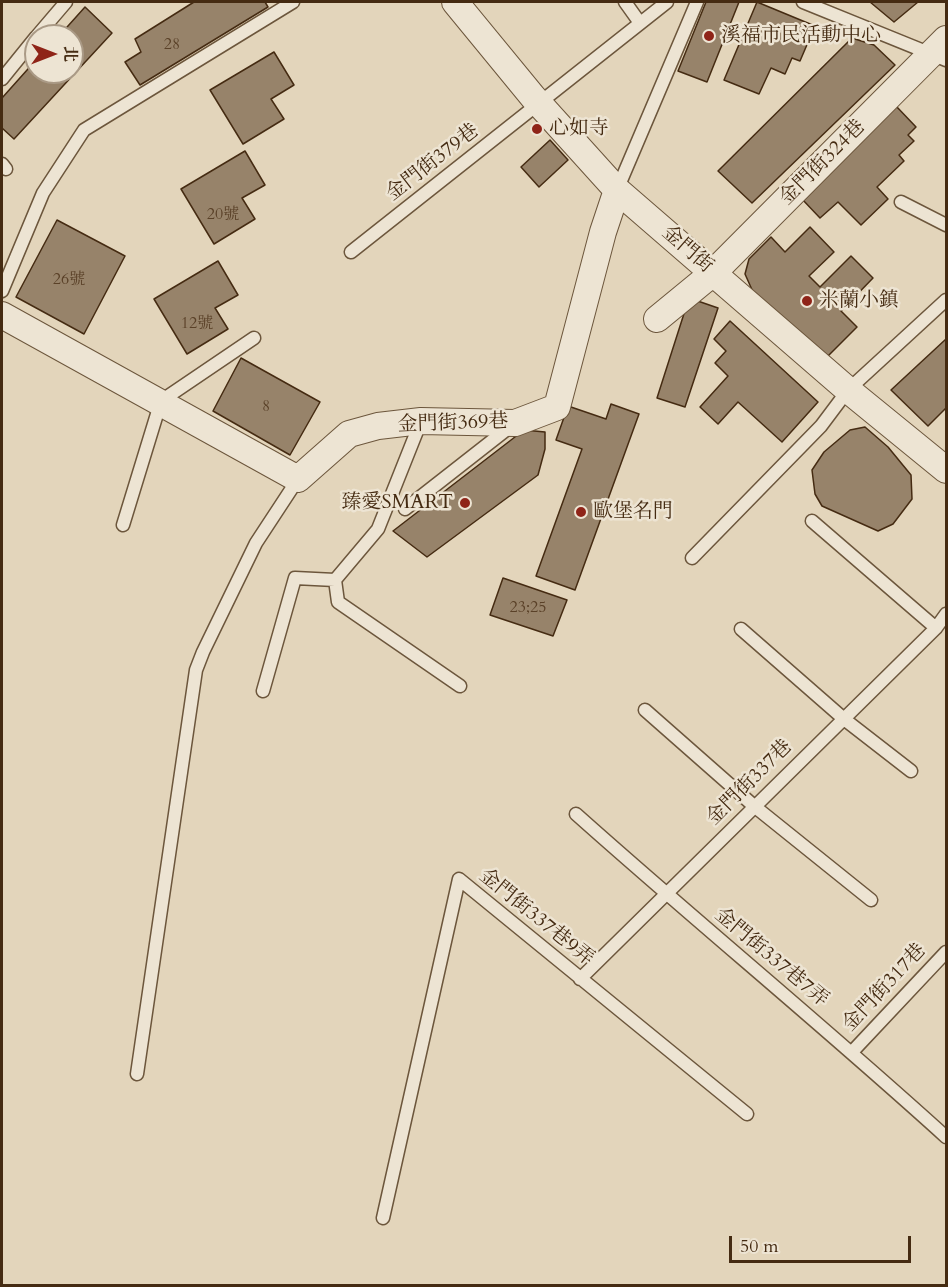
<!DOCTYPE html>
<meta charset="utf-8">
<style>
body{margin:0}
#map{position:relative;width:948px;height:1287px;overflow:hidden;background:#e3d5bb;font-family:Cardo,"Noto Serif TC",serif}
canvas{display:block}
.frame{position:absolute;inset:0;border:3px solid #452b12;pointer-events:none}
.north{position:absolute;left:24px;top:24px;width:60px;height:60px;box-sizing:border-box;background:#ede4d3;border:2px solid #aa9a86;border-radius:50%;rotate:90deg;font-size:16px;font-weight:700;line-height:24px;text-align:center;color:#452b12}
.north::after{content:'';display:block;margin:auto;width:21px;height:27px;background:#8f2418;clip-path:polygon(50% 0,100% 100%,50% 72%,0 100%)}
.scale{position:absolute;left:729px;top:1236px;width:182px;height:27px;box-sizing:border-box;border:3px solid #452b12;border-top:0;padding-left:8px;font-size:18px;line-height:21px;white-space:nowrap;color:#452b12;-webkit-text-stroke:4px #ede4d3;paint-order:stroke}
</style>
<div id="map">
<canvas width="948" height="1287"></canvas>
<div class="frame"></div>
<div class="north">北</div>
<div class="scale">50 m</div>
</div>
<script>
const g = document.querySelector('canvas').getContext('2d');
g.lineJoin = 'round';
function fill(path, color) { g.fillStyle = color; g.fill(path, 'evenodd'); }
function trace(path, color, width, dash) { g.strokeStyle = color; g.lineWidth = width; g.lineCap = dash ? 'butt' : 'round'; g.setLineDash(dash || []); g.stroke(path); }
function write(font, color, halo, rows, align = 'center') {
  g.font = font + ' Cardo,"Noto Serif TC",serif'; g.lineWidth = 5; g.setLineDash([]); g.textBaseline = 'middle'; g.strokeStyle = halo; g.fillStyle = color; for (const [text, x, y, turn = 0] of rows) {
    g.save(); g.translate(x, y); g.rotate((+turn || 0) * Math.PI / 180); g.textAlign = isNaN(turn) ? turn : align; if (halo) g.strokeText(text, 0, 0); g.fillText(text, 0, 0); g.restore();
  }
}
const building = new Path2D(`
 M194,2H265L268,7L140,85L125,62L141,52L135,39Z
 M706,2H739L707,82L678,71Z
 M757,2L815,26L800,61L792,58L785,74L771,68L759,94L724,80Z
 M870,2H918L894,22Z
 M85,7L112,33L14,139L2,128V98L36,60V72H72V36H59Z
 M852,38L874,45L895,65L752,203L718,171Z
 M274,52L294,85L271,99L284,119L243,144L210,90Z
 M896,106L916,127L908,135L914,141L899,155L904,161L877,187L888,199L861,225L838,202L820,218L801,198Z
 M550,140L568,160L539,187L521,167Z
 M245,151L265,185L242,198L255,219L214,244L181,189Z
 M57,220L125,256L84,334L16,297Z
 M810,227L834,252L809,276L820,287L851,256L873,278L841,311L857,327L827,357L753,292L745,274L749,259L771,237L785,252Z
 M218,261L238,295L215,308L228,329L187,354L154,299Z
 M689,298L718,308L685,407L657,398Z
 M730,321L818,402L782,442L738,402L718,424L700,407L728,376L715,363L726,351L714,339Z
 M946,339V408L928,426L891,390Z
 M241,358L320,402L290,455L213,411Z
 M611,404L639,414L575,590L536,576L582,449L556,440L568,406L606,419Z
 M865,427L888,447L911,475L912,499L893,524L878,531L822,506L815,494L812,470L824,452L850,430Z
 M524,430L545,432V449L538,475L427,557L393,531Z
 M503,578L567,600L553,636L490,615Z`);
fill(building, '#97836a');
trace(building, '#452b12', 1.5);
const service = new Path2D(`
 M625,2L640,23
 M803,2L946,60
 M37,36L66,2
 M2,79L36,37
 M2,164L6,169
 M617,190L697,2
 M901,202L946,225
 M351,252L667,2
 M2,291L43,193L84,130L293,2
 M421,421L378,529L335,580L338,602L460,686
 M405,509L511,426
 M812,521L936,628
 M123,525L161,401L254,338
 M692,558L821,426L848,390L946,300
 M741,629L844,719L911,771
 M263,691L295,578L335,580
 M645,710L754,806L871,900
 M576,814C698,923 825,1027 946,1137
 M580,979L936,628L946,614
 M852,1052L946,952
 M137,1074L196,670L203,652L256,543L298,479
 M383,1218L459,879L747,1114`);
const minor = new Path2D(`
 M455,2L533,97L617,190L848,390L946,470
 M2,315L298,479L349,434L378,426L421,421L515,423L557,407L603,232L617,190
 M657,319L713,273L946,39`);
trace(service, '#6c563c', 15);
trace(minor, '#6c563c', 28);
trace(service, '#ede4d3', 12);
trace(minor, '#ede4d3', 26);
for (const [x, y, r, color] of [
 [709,36,6,"#8f2418"],
 [537,129,6,"#8f2418"],
 [807,301,6,"#8f2418"],
 [465,503,6,"#8f2418"],
 [581,512,6,"#8f2418"]
]) { const dot = new Path2D(); dot.arc(x, y, r, 0, 2 * Math.PI); g.fillStyle = color; g.fill(dot); trace(dot, '#ede4d3', 2); }
write('16px', '#5a4128', null, [
 ["28",172,45],
 ["20號",223,215],
 ["26號",69,280],
 ["12號",197,324],
 ["8",266,407],
 ["23;25",528,608]
]);
write('20px', '#452b12', '#ede4d3', [
 ["溪福市民活動中心",721,36],
 ["心如寺",549,129],
 ["米蘭小鎮",819,301],
 ["臻愛SMART",453,503,"right"],
 ["歐堡名門",593,512]
], 'left');
write('20px', '#452b12', '#ede4d3', [
 ["金門街379巷",433,163,-38],
 ["金門街324巷",823,163,-45],
 ["金門街",687,250,41],
 ["金門街369巷",453,424,-2],
 ["金門街337巷",750,783,-45],
 ["金門街337巷9弄",536,918,39],
 ["金門街337巷7弄",771,958,40],
 ["金門街317巷",885,988,-47]
]);
</script>
